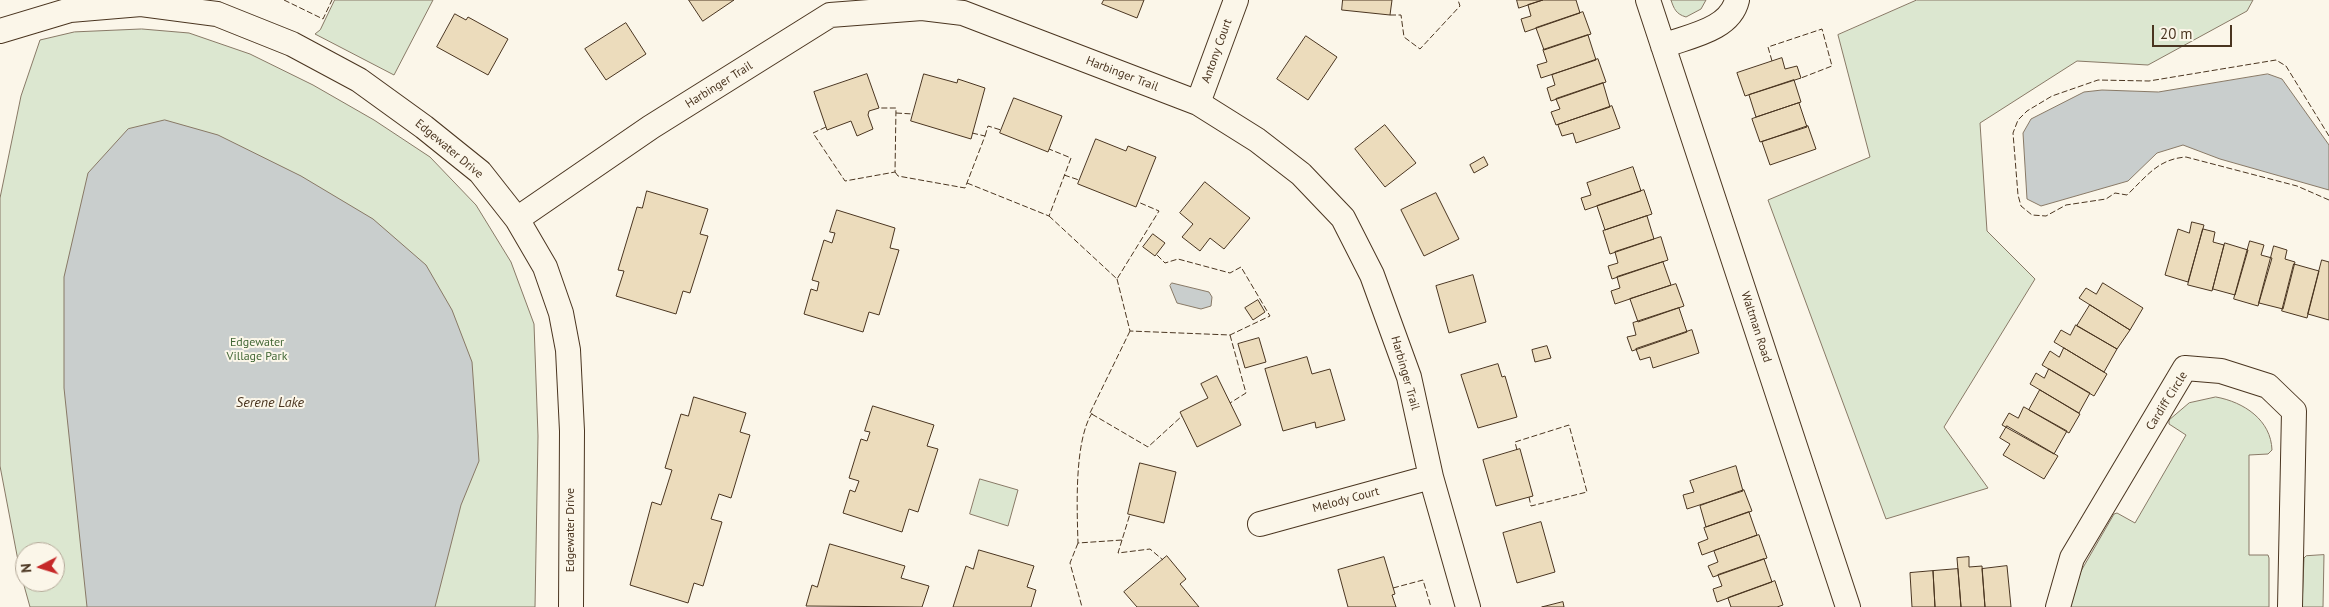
<!DOCTYPE html>
<style>
body{margin:0}
#map{position:relative;width:2329px;height:607px;overflow:hidden;background:#fbf6e9;font-family:"PT Sans",sans-serif}
canvas{display:block}
.north{position:absolute;left:15px;top:542px;width:50px;height:50px;box-sizing:border-box;background:#fbf6e9;border:1px solid #b4a999;border-radius:50%;rotate:265deg;font-size:14px;font-weight:700;line-height:20px;text-align:center;color:#4a3520}
.north::after{content:'';display:block;margin:auto;width:18px;height:22px;background:#c62828;clip-path:polygon(50% 0,100% 100%,50% 72%,0 100%)}
.scale{position:absolute;left:2152px;top:25px;width:80px;height:22px;box-sizing:border-box;border:2px solid #4a3520;border-top:0;padding-left:6px;font-size:15px;line-height:18px;white-space:nowrap;color:#4a3520;-webkit-text-stroke:4px #fbf6e9;paint-order:stroke}
</style>
<div id="map">
<canvas width="2329" height="607"></canvas>
<div class="north">N</div>
<div class="scale">20 m</div>
</div>
<script>
const g = document.querySelector('canvas').getContext('2d');
g.lineJoin = 'round';
function fill(path, color) { g.fillStyle = color; g.fill(path, 'evenodd'); }
function trace(path, color, width, dash) { g.strokeStyle = color; g.lineWidth = width; g.lineCap = dash ? 'butt' : 'round'; g.setLineDash(dash || []); g.stroke(path); }
function write(font, color, halo, rows, align = 'center') {
  g.font = font + ' "PT Sans",sans-serif'; g.lineWidth = 4; g.setLineDash([]); g.textBaseline = 'middle'; g.strokeStyle = halo; g.fillStyle = color; for (const [text, x, y, turn = 0] of rows) {
    g.save(); g.translate(x, y); g.rotate((+turn || 0) * Math.PI / 180); g.textAlign = isNaN(turn) ? turn : align; if (halo) g.strokeText(text, 0, 0); g.fillText(text, 0, 0); g.restore();
  }
}
const green = new Path2D(`
 M335,0H433L394,75L315,34L320,30Z
 M1671,0H1706L1701,9L1686,17C1676,14 1674,9 1671,0Z
 M1917,0H2253L2247,11L2148,65L2077,61L1980,123L1987,231L2035,279L1944,427L1988,488L1886,519L1768,200L1870,157L1838,35Z
 M142,29L189,33L250,54L313,85L374,120L430,157L476,205L511,262L534,324L538,436L535,607H30L20,571L0,466V198L21,96L40,40L74,32ZM25,552H55V582H25Z
 M2216,397C2244,402 2271,420 2272,450L2268,454L2249,455V555H2268L2269,558V607H2069L2081,571L2114,514L2117,513L2135,523L2186,435L2169,424V420L2189,403Z
 M980,479L1018,490L1008,526L970,514Z
 M2324,555L2323,607H2302L2304,558L2306,556Z`);
fill(green, '#dce7d0');
trace(green, '#887966', 1);
const water = new Path2D(`
 M2268,74L2282,79L2329,145V190L2220,159L2183,145L2157,153L2128,181L2041,206L2027,199L2023,133L2031,119L2084,92L2102,90L2158,92Z
 M165,120L218,135L301,176L373,219L426,265L452,310L472,362L479,461L461,505L435,607H87L64,388V277L88,173L128,129Z
 M1172,283L1209,292L1212,297L1211,306L1201,309L1177,303L1170,286Z`);
fill(water, '#c9cecd');
trace(water, '#887966', 1);
const building = new Path2D(`
 M689,0H734L703,21Z
 M1104,0H1144L1137,18L1102,4Z
 M1343,0H1392L1390,15L1342,10Z
 M1517,0H1543L1519,8Z
 M1543,0H1576L1580,13L1525,32L1521,19L1531,16L1528,5Z
 M1583,12L1591,34L1544,50L1536,28Z
 M455,14L466,20L468,17L508,39L488,75L437,47Z
 M626,23L646,54L606,80L585,49Z
 M1588,35L1596,60L1541,78L1537,65L1547,62L1543,50Z
 M1306,36L1337,57L1308,100L1277,79Z
 M1782,58L1785,69L1797,66L1801,78L1745,96L1737,73Z
 M1598,59L1606,82L1551,101L1547,88L1555,85L1552,75Z
 M867,74L879,108L869,111L868,115L873,129L857,136L851,121L827,130L814,92Z
 M924,74L957,83L958,79L985,88L971,139L911,121Z
 M1794,80L1801,102L1756,117L1749,95Z
 M1603,83L1610,107L1556,125L1551,112L1560,109L1556,99Z
 M1014,98L1062,116L1048,152L1000,133Z
 M1799,103L1807,127L1760,142L1752,119Z
 M1612,106L1620,128L1576,143L1573,133L1562,136L1558,125Z
 M1385,125L1416,163L1385,187L1355,149Z
 M1808,126L1816,149L1770,165L1762,142Z
 M1096,139L1126,151L1128,146L1156,157L1136,207L1078,184Z
 M1484,157L1488,165L1474,173L1470,165Z
 M1633,167L1641,191L1585,210L1581,198L1591,195L1587,183Z
 M1205,182L1250,218L1224,249L1210,238L1200,251L1182,237L1193,224L1180,213Z
 M1644,190L1652,214L1605,230L1597,206Z
 M647,191L708,209L700,234L708,236L690,293L683,291L676,314L616,296L624,271L618,270L637,207L642,208Z
 M1436,193L1459,239L1424,256L1401,210Z
 M837,210L895,228L890,248L899,250L879,315L869,312L863,332L804,314L811,289L817,291L819,282L812,280L824,240L832,243L835,233L830,232Z
 M1647,216L1654,239L1610,254L1603,231Z
 M2192,222L2204,225L2188,282L2165,275L2178,229L2189,233Z
 M2203,229L2215,232L2213,242L2224,245L2212,291L2188,285Z
 M1153,234L1165,243L1155,256L1143,247Z
 M1661,237L1668,260L1612,279L1608,266L1618,263L1615,252Z
 M2250,241L2264,245L2261,255L2272,258L2258,306L2234,299Z
 M2225,243L2248,250L2235,295L2213,289Z
 M2274,246L2287,250L2285,259L2295,262L2283,309L2259,303Z
 M2322,260L2329,262V320L2308,314Z
 M1663,262L1671,285L1615,304L1611,291L1620,288L1617,277Z
 M2294,264L2319,271L2307,318L2282,311Z
 M1473,275L1486,322L1449,333L1436,286Z
 M2103,283L2143,308L2130,330L2079,298L2086,288L2096,294Z
 M1676,284L1684,306L1638,322L1630,299Z
 M1258,300L1265,312L1253,320L1245,308Z
 M2090,305L2130,330L2117,349L2077,326Z
 M1679,308L1687,332L1632,351L1627,337L1636,335L1633,323Z
 M2076,325L2117,349L2104,372L2054,342L2061,330L2070,335Z
 M1692,330L1699,353L1653,368L1650,357L1640,360L1636,349Z
 M1259,338L1266,362L1245,368L1238,344Z
 M1547,346L1551,358L1535,362L1532,350Z
 M2064,348L2107,374L2094,396L2042,365L2050,351L2059,357Z
 M1307,357L1312,374L1330,369L1345,420L1316,428L1315,422L1283,431L1265,369Z
 M1498,364L1502,377L1505,376L1517,417L1478,428L1461,375Z
 M2049,369L2090,393L2079,413L2030,384L2036,373L2044,378Z
 M1217,376L1241,425L1197,447L1180,412L1208,398L1201,384Z
 M2040,390L2080,414L2069,433L2029,410Z
 M694,397L746,413L740,432L750,435L731,498L719,494L711,519L722,522L703,586L694,583L688,603L630,585L652,502L661,505L672,470L665,468L681,414L688,416Z
 M873,406L934,425L927,446L938,449L918,512L909,509L902,532L843,513L850,490L855,492L859,481L849,478L861,439L867,441L870,432L865,431Z
 M2024,407L2067,431L2054,454L2002,425L2009,413L2018,418Z
 M2007,426L2058,456L2044,479L2003,455L2010,444L2000,438Z
 M1520,449L1533,496L1496,506L1483,460Z
 M1140,463L1176,472L1164,523L1128,514Z
 M1736,466L1743,491L1687,509L1683,495L1694,492L1690,481Z
 M1744,490L1752,511L1706,527L1700,506Z
 M1749,512L1757,535L1702,555L1698,543L1708,539L1704,528Z
 M1541,522L1555,572L1517,583L1503,533Z
 M1759,535L1767,558L1713,577L1708,566L1718,562L1714,551Z
 M830,544L905,566L901,578L929,586L922,607L806,606L812,585L817,587Z
 M979,550L1034,566L1027,587L1036,590L1031,607H953L966,566L973,569Z
 M1167,556L1186,579L1180,584L1199,607H1137L1124,592Z
 M1384,557L1395,594L1392,595L1396,607H1348L1338,570Z
 M1969,557V567L1982,566L1985,607H1961L1957,558Z
 M1764,559L1772,582L1717,602L1713,589L1722,586L1718,575Z
 M2007,566L2011,607H1985L1982,569Z
 M1958,569L1961,607H1935L1933,571Z
 M1933,571L1935,607H1912L1910,573Z
 M1775,581L1783,605L1777,607H1731L1728,598Z
 M1563,602L1564,607H1542Z`);
fill(building, '#ecdcbc');
trace(building, '#4a3520', 1);
const street = new Path2D(`
 M1648,0L1848,607
 M0,31L70,10L141,4L217,14L292,44L359,80L424,127L480,172L517,219L545,267L561,313L568,350L572,431L571,607
 M1663,46C1689,36 1730,30 1737,0
 M1198,103L1236,0
 M517,219L651,127L830,15L922,8L963,13L1198,103L1257,140L1301,174L1343,218L1372,275L1409,377L1431,477L1468,607
 M1260,524L1431,477
 M2058,607L2072,558L2185,368L2221,371L2268,386L2294,411L2290,607`);
trace(street, '#4a3520', 26);
trace(street, '#fbf6e9', 24);
trace(new Path2D(`
 M284,0L323,19L332,0
 M1390,15H1401L1404,37L1420,49L1460,6L1458,0
 M1772,61L1768,47L1822,29L1832,66L1801,78
 M896,113L913,114
 M826,127L813,133L845,181L895,172L896,108H879
 M985,136L988,126L1001,130
 M2329,136L2286,66L2276,60L2149,81L2098,80L2052,96L2027,111L2018,120L2013,133L2018,195L2021,206L2032,215L2046,216L2066,205L2106,199L2115,193L2127,195C2147,176 2158,159 2186,157L2297,186L2329,200
 M895,172L898,176L965,188L985,136L972,133
 M1064,175L1079,180
 M967,183L1049,216L1071,158L1049,149
 M1049,216L1117,279L1159,211L1138,202
 M1117,279L1130,331L1230,335L1270,316L1241,267L1230,273L1178,259L1165,263L1156,254
 M1130,331L1090,413L1148,447L1182,416
 M1230,335L1246,393L1230,403
 M1092,413C1074,442 1077,509 1078,543L1122,540L1130,514
 M1517,450L1515,442L1569,425L1587,492L1531,506L1529,497
 M1122,540L1118,553L1150,549L1163,560
 M1078,543L1070,563L1082,607
 M1393,588L1423,580L1431,607`), '#4a3520', 1, [6, 2.5]);
write('12px', '#4a3520', '#fbf6e9', [
 ["Antony Court",1217,51,-70],
 ["Harbinger Trail",1122,74,21],
 ["Harbinger Trail",719,85,-32],
 ["Edgewater Drive",449,149,40],
 ["Waltman Road",1756,327,72],
 ["Harbinger Trail",1405,373,74],
 ["Cardiff Circle",2167,401,-58],
 ["Melody Court",1346,500,-15],
 ["Edgewater Drive",571,530,-90]
]);
write('12px', '#436837', '#fbf6e9', [
 ["Edgewater",257,343],
 ["Village Park",257,357]
]);
write('italic 14px', '#4a3520', '#fbf6e9', [
 ["Serene Lake",270,403]
]);
</script>
